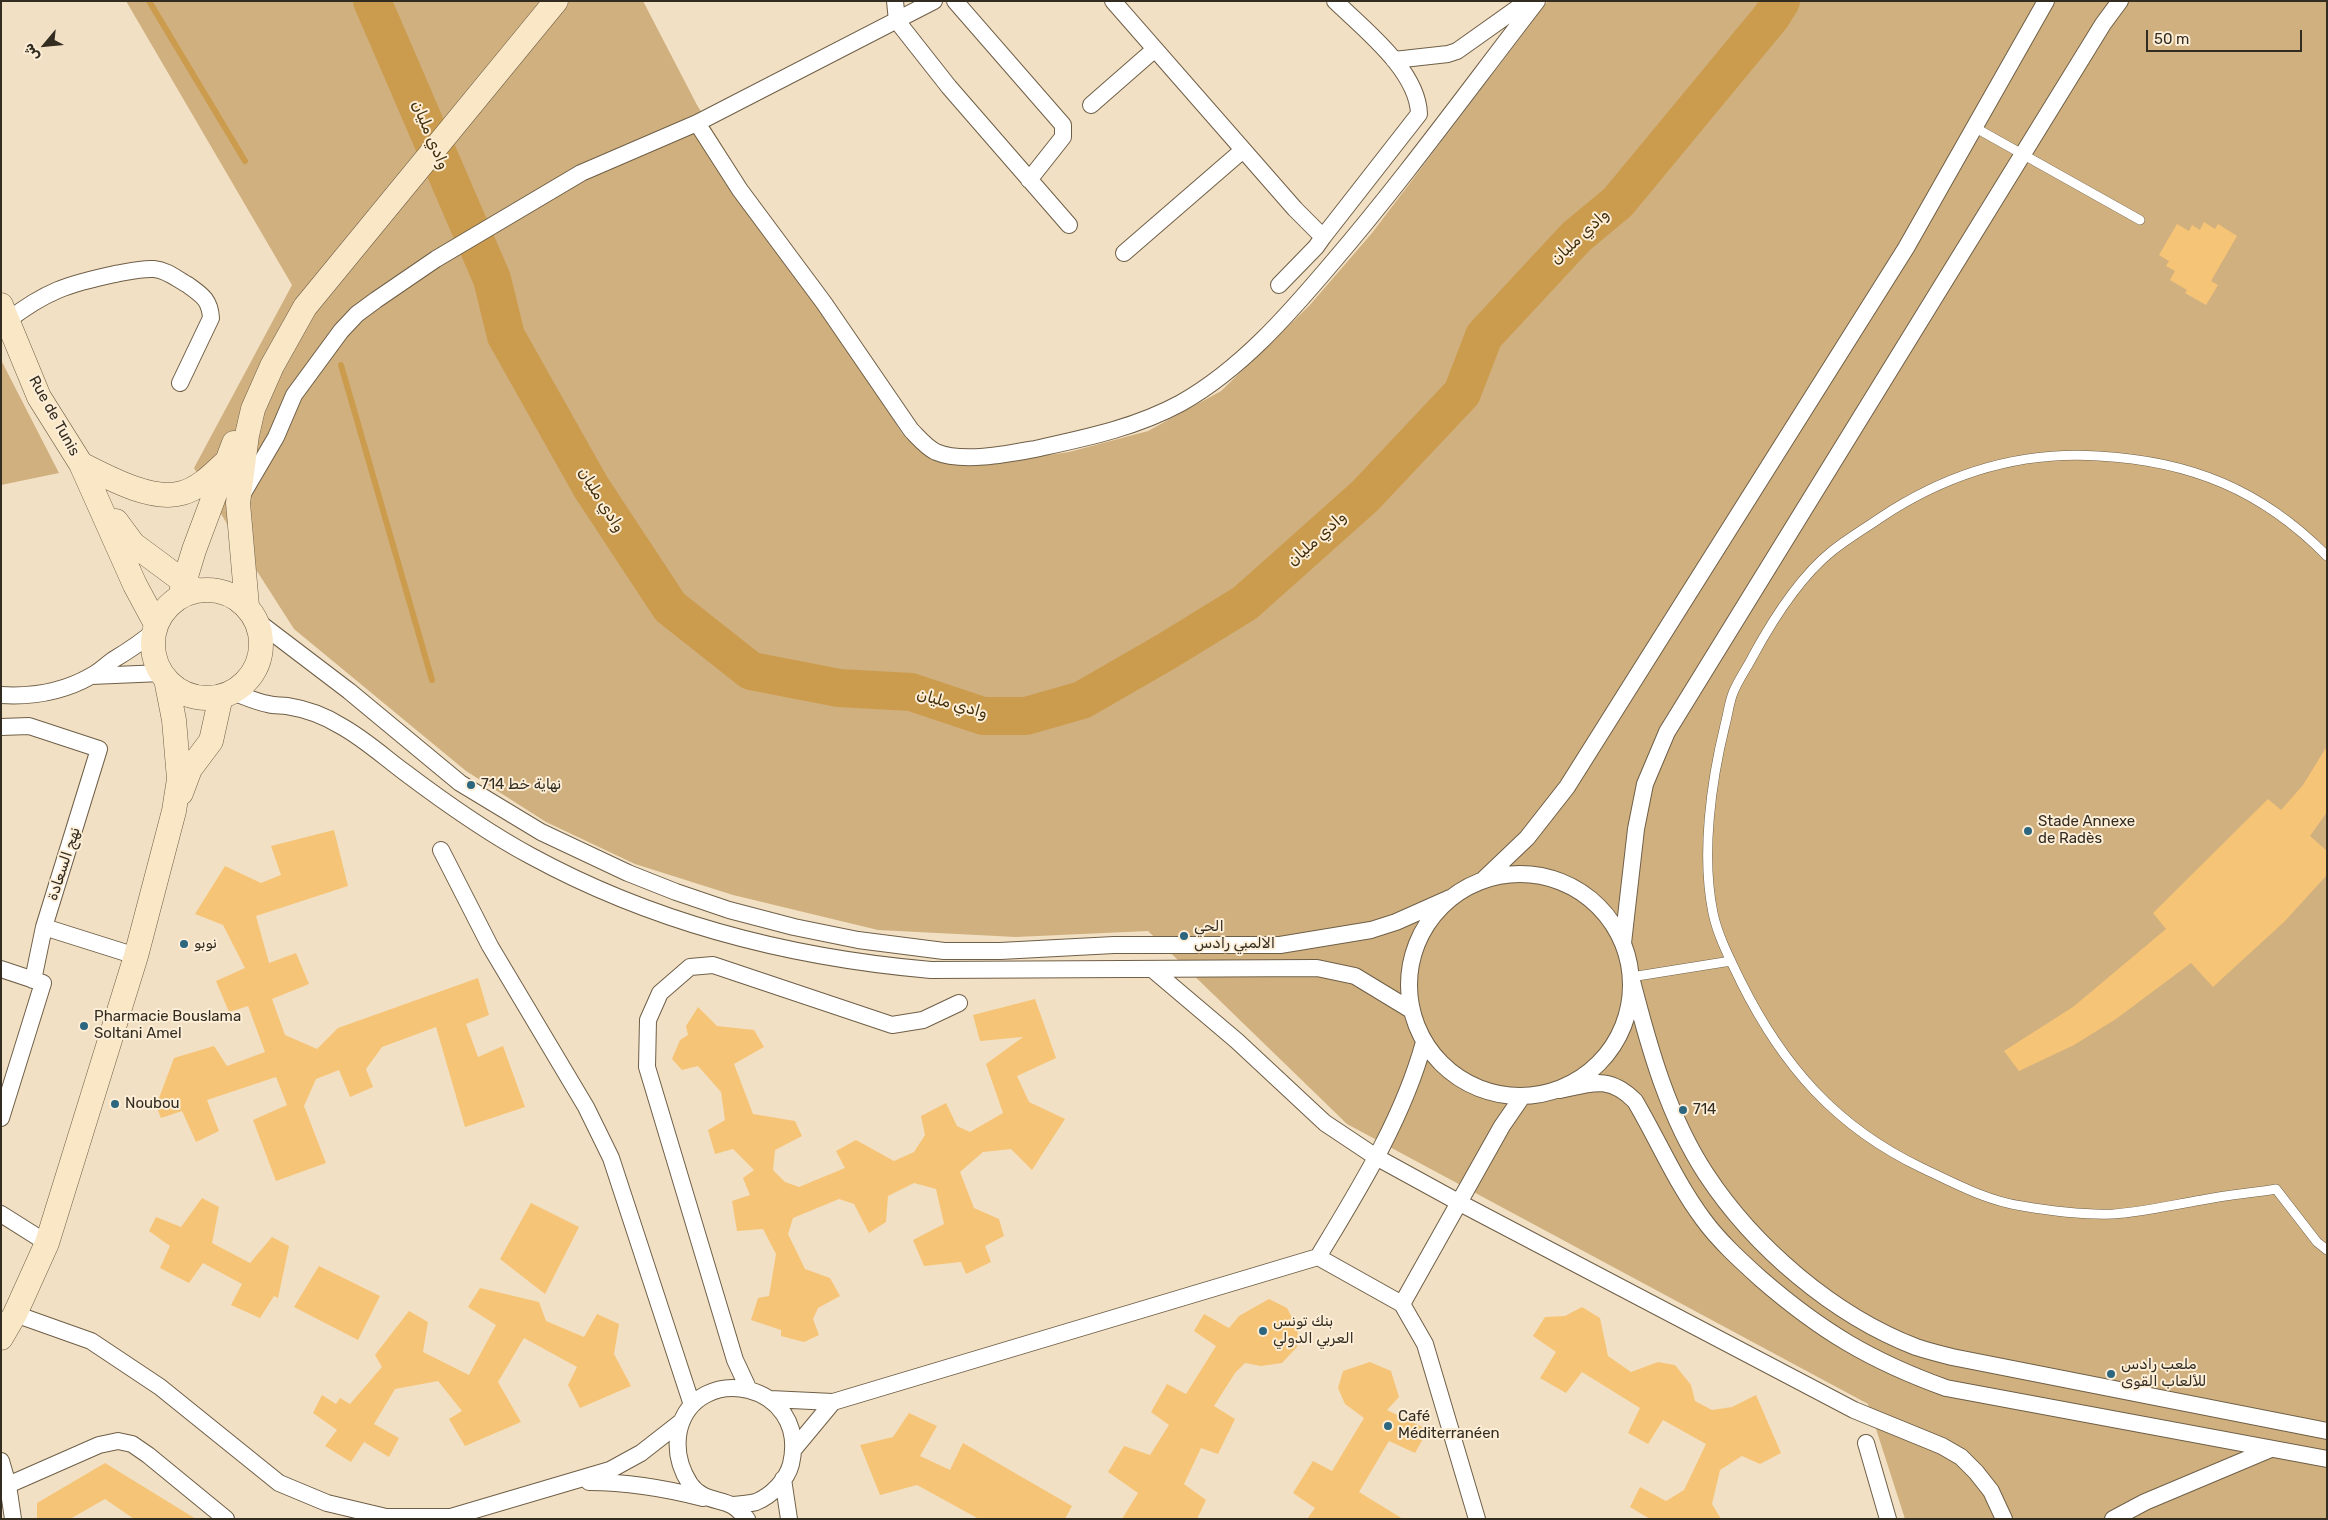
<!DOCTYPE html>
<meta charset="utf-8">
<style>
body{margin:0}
#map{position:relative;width:2328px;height:1520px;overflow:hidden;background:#f2e0c4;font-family:Rubik,"Noto Naskh Arabic",sans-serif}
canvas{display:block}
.frame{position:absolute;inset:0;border:2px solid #332c21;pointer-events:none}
.north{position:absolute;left:20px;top:20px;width:50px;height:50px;-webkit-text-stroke:4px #fdeed7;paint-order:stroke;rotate:242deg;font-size:14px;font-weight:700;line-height:20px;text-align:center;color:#332c21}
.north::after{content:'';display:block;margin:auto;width:18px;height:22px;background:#332c21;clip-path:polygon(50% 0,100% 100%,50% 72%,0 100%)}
.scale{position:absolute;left:2146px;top:30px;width:156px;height:22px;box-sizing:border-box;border:2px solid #332c21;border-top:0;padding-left:6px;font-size:15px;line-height:18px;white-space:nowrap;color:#332c21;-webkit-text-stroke:4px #fdeed7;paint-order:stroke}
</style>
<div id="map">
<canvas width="2328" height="1520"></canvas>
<div class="frame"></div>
<div class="north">ش</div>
<div class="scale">50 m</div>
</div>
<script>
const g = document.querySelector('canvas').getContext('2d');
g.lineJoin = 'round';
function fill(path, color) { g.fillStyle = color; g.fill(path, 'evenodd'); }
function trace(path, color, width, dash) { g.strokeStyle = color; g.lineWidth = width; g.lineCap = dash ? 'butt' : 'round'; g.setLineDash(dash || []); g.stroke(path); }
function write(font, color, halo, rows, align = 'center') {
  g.font = font + ' Rubik,"Noto Naskh Arabic",sans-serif'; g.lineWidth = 4; g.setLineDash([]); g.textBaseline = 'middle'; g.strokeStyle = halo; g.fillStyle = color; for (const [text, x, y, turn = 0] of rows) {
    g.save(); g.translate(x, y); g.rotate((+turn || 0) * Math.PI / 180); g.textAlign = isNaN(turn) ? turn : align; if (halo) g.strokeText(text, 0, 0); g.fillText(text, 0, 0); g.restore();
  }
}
fill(new Path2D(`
 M126,1H643L697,105L903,435L932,460L980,465L1069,452L1148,431L1221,391L1309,306L1372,233L1548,1H2327V1519H1905L1868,1404L1347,1124L1148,931L1016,937L878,930L733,895L635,864L546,822L466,771L294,629L230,529L194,468L292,285Z
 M1,360L59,473L1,485Z`), '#d0b07f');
trace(new Path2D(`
 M149,1L245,161
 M341,365L432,680`), '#cc9c4e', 6);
trace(new Path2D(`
 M372,1L492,279L506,336L591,487L670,607L751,671L839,688L911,692L983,716H1026L1082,700L1167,651L1245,603L1365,496L1462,393L1484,336L1576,237L1618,202L1771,17L1781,1`), '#cc9c4e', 38);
fill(new Path2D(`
 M2204,222L2215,229L2218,224L2237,236L2211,281L2218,285L2206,305L2185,293L2187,290L2170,280L2175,271L2166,266L2169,261L2159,255L2177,224L2189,231L2192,225L2200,230Z
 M2327,746V812L2310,836L2327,851V875L2284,922L2213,987L2191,963L2116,1019L2074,1045L2019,1071L2004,1051L2073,1007L2166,929L2153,913L2268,799L2281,810L2303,785Z
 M334,830L348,886L256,916L269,963L296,953L309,984L272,999L285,1035L317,1049L338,1028L478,978L489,1015L466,1024L478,1057L503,1046L525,1107L465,1127L436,1027L382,1047L366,1069L373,1087L350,1097L339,1070L316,1079L304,1106L326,1163L276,1181L253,1120L287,1105L276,1077L207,1100L219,1131L196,1142L182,1111L161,1118L156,1106L174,1058L214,1046L227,1066L265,1052L248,1006L229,1012L216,981L245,968L223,925L195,914L225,866L261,883L281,875L271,846Z
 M1035,999L1056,1058L1017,1076L1029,1102L1065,1119L1032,1170L1011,1149L983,1152L960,1172L974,1208L999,1219L1004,1236L985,1246L991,1262L966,1274L961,1262L924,1266L913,1240L944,1224L936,1189L914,1183L888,1196L886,1222L869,1233L854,1204L839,1199L793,1218L788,1234L805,1269L830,1278L840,1296L818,1308L813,1319L819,1335L804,1342L781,1336V1330L751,1320L758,1298L769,1296L776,1254L763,1229L737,1231L732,1201L750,1195L743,1178L754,1170L733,1149L715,1154L708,1130L725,1120L721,1092L698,1066L682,1070L672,1059L680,1040L688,1035L686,1026L698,1007L717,1026L754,1030L764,1047L734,1064L753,1114L795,1121L802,1136L775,1150L773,1170L785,1182L799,1187L845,1168L836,1151L856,1140L894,1161L914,1152L925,1135L921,1116L946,1103L957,1126L970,1132L1003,1113L986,1064L1023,1037L980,1041L973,1015Z
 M202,1198L219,1207L212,1243L250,1263L272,1237L289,1246L278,1298L274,1296L260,1318L231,1305L242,1284L203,1263L189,1283L160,1268L170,1246L149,1231L156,1217L181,1227Z
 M531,1203L579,1227L545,1294L500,1259Z
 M319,1266L380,1296L358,1340L294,1307Z
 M480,1288L539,1302L546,1321L584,1337L597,1314L619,1324L614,1354L631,1386L580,1408L568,1385L577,1367L524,1338L498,1382L521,1422L465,1446L449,1419L462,1411L438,1381L395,1389L374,1424L399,1438L389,1457L364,1442L351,1462L325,1446L337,1430L313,1413L322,1395L336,1404L340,1398L350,1404L382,1367L375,1355L409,1311L428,1322L423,1352L469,1375L496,1325L468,1307Z
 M1269,1299L1287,1308L1298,1329L1297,1347L1282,1363L1261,1366L1245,1363L1235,1373L1214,1406L1235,1419L1218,1454L1201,1448L1184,1484L1206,1500L1197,1519H1122L1138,1493L1108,1472L1124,1446L1150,1455L1169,1425L1151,1412L1167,1384L1186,1394L1216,1346L1194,1331L1204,1314L1229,1328L1239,1316Z
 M1582,1307L1600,1318L1608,1356L1631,1372L1658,1362L1675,1365L1691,1385L1695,1401L1712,1410L1732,1407L1756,1395L1781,1453L1760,1464L1742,1456L1720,1470L1712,1504L1721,1519H1650L1630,1507L1640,1487L1666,1501L1684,1490L1706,1444L1663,1420L1648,1444L1628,1433L1640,1408L1582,1372L1566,1393L1540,1378L1556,1352L1533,1336L1545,1317L1565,1316Z
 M1370,1362L1391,1371L1399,1397L1387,1410L1428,1430L1415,1453L1389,1441L1359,1492L1403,1519H1307L1315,1508L1293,1493L1313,1461L1332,1471L1364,1418L1345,1404L1338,1388L1343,1371Z
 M909,1413L937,1426L920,1456L950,1470L963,1443L1072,1506L1065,1519H979L917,1485L880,1495L860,1445L893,1437Z
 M105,1463L196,1519H134L105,1499L70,1519H37V1503Z`), '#f6c476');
const lane = new Path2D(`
 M1974,127L2140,220
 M2327,556C2262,490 2191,461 2098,456C2018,451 1946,474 1880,518C1864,529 1847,539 1832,551C1801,576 1772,621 1753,656C1747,668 1738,680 1733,693C1729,703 1728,714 1725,725C1711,782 1701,855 1713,913C1718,937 1731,961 1741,982C1783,1066 1836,1127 1922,1168C1954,1183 1987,1201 2022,1206C2051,1211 2083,1215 2113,1214C2143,1212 2172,1205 2202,1200C2227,1195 2252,1193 2276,1189L2317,1242L2327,1250
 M1631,977L1731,961`);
const street = new Path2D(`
 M895,1L897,21L949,87L1069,225
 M955,1L1063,125V137L1029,180
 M1113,1L1295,209L1323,237L1316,247L1279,285
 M1394,60L1448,54L1457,51L1519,7L1531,1
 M1091,105L1155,49
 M697,123L740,190L824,303L911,430C919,438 926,447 936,452C962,463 1008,454 1035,449C1085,438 1135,428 1181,403C1241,369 1288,315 1332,263C1404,179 1469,89 1537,1
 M1323,237L1419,114C1418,71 1364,29 1335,1
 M1124,253L1243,150
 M7,321C46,291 68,284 115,274C127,272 141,268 154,269C167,270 177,279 188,285C202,295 210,300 211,318L180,383
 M242,495L276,437L294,395L341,331L357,314L376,300L436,259L581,173L697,123L934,1
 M257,621L349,691L460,783L541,832L628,873L676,892L729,910L794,927L858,940L944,951H1000L1114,945H1280L1371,930L1396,922L1450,898
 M91,676L162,673
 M232,692C244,696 256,702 268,704C275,706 281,705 287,706C306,709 325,716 341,726C363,738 383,756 403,771C444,802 486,832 531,856C654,923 792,958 931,970L1317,968L1355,976L1411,1010
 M1,695C33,697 63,692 91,676C99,672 106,665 113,660C128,651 141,643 154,631
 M1,727L29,726L99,749L44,927L33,980
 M441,850L490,946L586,1107L611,1158L692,1405
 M1409 985a111 111 0 1 1 222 0a111 111 0 1 1-222 0Z
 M1484,879L1527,838L1567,787L1906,248L2046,1
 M44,927L136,956
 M1623,943L1636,829L1645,784L1667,732L2103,24L2120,1
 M1,969L43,983L1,1118
 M1152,969L1237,1041L1325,1123L1376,1157L1460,1203L1854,1410L1942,1446L1961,1457L1976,1472L1991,1491L2004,1519
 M1632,981C1649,1047 1668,1116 1706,1174C1754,1247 1833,1315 1916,1347C1928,1351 1940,1354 1952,1357L2327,1431
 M1560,1090C1592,1083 1609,1075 1635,1101C1658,1140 1676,1183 1703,1219C1719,1241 1741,1261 1761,1279C1821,1331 1871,1361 1946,1388L2327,1459
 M1,1214L47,1243
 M1318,1257C1359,1189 1403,1119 1424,1042
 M1402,1304L1502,1126L1522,1097
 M15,1314L91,1341L160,1387L279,1483L327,1503L386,1517H451L610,1470L641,1453L682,1421
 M749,1390L735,1360L647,1067L648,1020L660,993L690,967L713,965L892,1025L923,1020L959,1003
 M770,1399L833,1402L1318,1257L1402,1304L1425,1344L1477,1519
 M1866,1443L1888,1519
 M794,1449L833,1402
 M1,1461L8,1485L13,1519
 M783,1479L789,1519
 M589,1482C629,1482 664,1488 703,1498
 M8,1485L99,1445L118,1441L132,1444L148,1455L226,1519
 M733,1505C740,1504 749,1504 756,1502C771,1496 787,1480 791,1464C810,1382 696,1360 679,1430C675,1450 679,1467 690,1484C703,1502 720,1498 733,1506C738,1509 743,1515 747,1519
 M2113,1519L2145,1502L2271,1449`);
const secondary = new Path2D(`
 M1,305L39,397L81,464L135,585L156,624
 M81,464C107,477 152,502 182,493C200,488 213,474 226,462
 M116,521L133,544L195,590
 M153 644a54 54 0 1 1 108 0a54 54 0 1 1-108 0Z
 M180,596L194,550L234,443
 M247,606L238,503L247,435L253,409L272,366L305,307L556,1
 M181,793L190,769L211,741L221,696
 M1,1338L15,1314L47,1243L136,956L174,811L179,779L174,720L166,679`);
trace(lane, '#6f5f47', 10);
trace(street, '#6f5f47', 18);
trace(secondary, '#6f5f47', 25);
trace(lane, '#fff', 9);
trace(street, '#fff', 16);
trace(secondary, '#fae7c6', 24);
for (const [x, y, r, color] of [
 [471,785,5,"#2c677f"],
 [2028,831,5,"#2c677f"],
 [1184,936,5,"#2c677f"],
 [184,944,5,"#2c677f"],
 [84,1026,5,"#2c677f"],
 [115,1104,5,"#2c677f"],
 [1683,1110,5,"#2c677f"],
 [1263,1331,5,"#2c677f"],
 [2111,1374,5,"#2c677f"],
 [1388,1426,5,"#2c677f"]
]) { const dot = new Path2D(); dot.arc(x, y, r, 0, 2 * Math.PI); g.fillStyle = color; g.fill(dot); trace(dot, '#fdeed7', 2); }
write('15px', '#332c21', '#fdeed7', [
 ["Rue de Tunis",54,416,61],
 ["نهج السعادة",64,864,-72]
]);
write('15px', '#332c21', '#fdeed7', [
 ["نهاية خط 714",481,785],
 ["Stade Annexe",2038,822],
 ["de Radès",2038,839],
 ["الحي",1194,927],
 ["الالمبي رادس",1194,944],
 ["نوبو",194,944],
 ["Pharmacie Bouslama",94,1017],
 ["Soltani Amel",94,1034],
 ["Noubou",125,1104],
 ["714",1693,1110],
 ["بنك تونس",1273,1322],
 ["العربي الدولي",1273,1339],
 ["ملعب رادس",2121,1365],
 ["للألعاب القوى",2121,1382],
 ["Café",1398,1417],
 ["Méditerranéen",1398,1434]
], 'left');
write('italic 16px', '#422e0b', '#fdeed7', [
 ["وادي مليان",430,135,67],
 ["وادي مليان",1580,237,-43],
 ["وادي مليان",601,500,58],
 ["وادي مليان",1317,539,-42],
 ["وادي مليان",952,704,16]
]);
</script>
